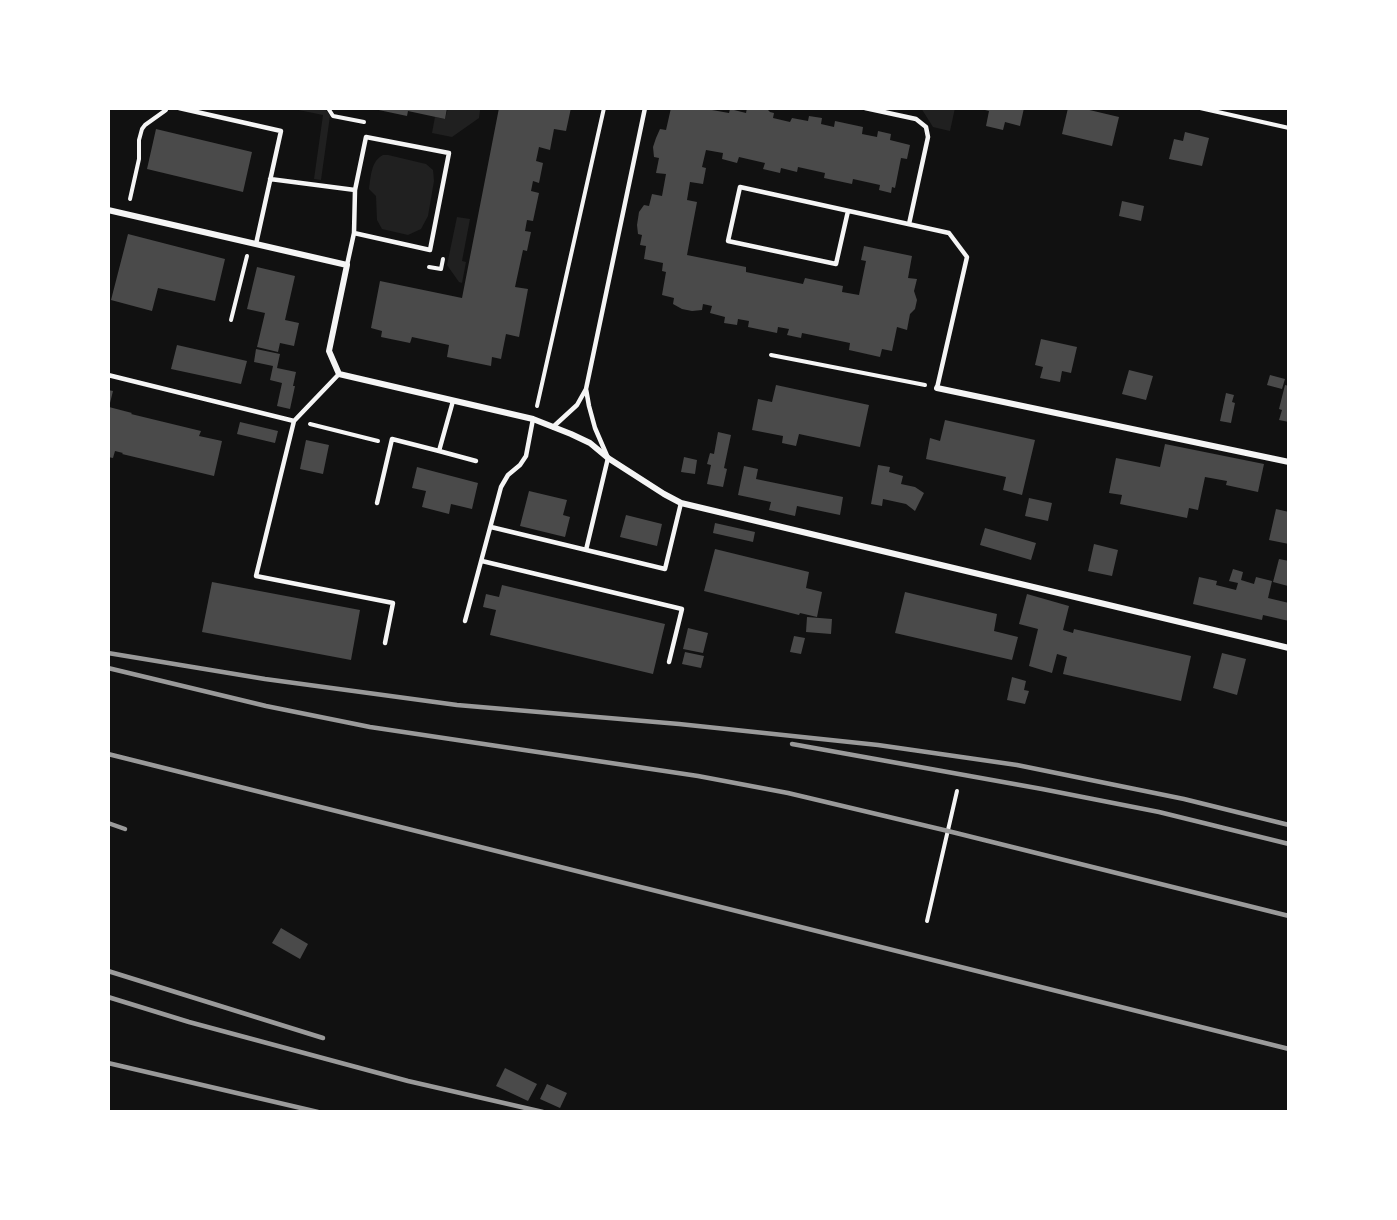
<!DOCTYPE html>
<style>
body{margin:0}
#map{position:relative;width:1397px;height:1220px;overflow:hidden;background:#111;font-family:"Exo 2",sans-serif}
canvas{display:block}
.frame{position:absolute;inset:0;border:110px solid #fff;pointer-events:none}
</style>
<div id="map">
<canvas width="1397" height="1220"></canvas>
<div class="frame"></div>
</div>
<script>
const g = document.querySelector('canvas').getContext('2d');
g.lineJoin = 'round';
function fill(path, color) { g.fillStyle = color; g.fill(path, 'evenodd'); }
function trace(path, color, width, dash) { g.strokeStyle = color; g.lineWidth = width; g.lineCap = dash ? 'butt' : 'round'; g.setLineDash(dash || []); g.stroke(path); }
fill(new Path2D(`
 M289,108H325L330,116L321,180L314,179L323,115Z
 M448,108H469L480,110L479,118L452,137L432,133L435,117L445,119Z
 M921,108H955L950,131L933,127Z
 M383,155H388L426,164L433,170L434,181L428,216L421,229L408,235L382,229L377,220L376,196L369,189C371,176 371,161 383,155Z
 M457,217L470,219L462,261L466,262L462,283L459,282L447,265Z`), '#202020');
fill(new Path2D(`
 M374,108H447L445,119L408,111L407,116L374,109Z
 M499,108H571L566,131L554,129L550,150L539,147L536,161L543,163L539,183L533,181L531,191L539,193L533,221L527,220L525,231L531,232L527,251L523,250L515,287L528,289L519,337L506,334L501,359L492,357L491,366L447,357L449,345L412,337L410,343L381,337L382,331L371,328L380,281L462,298Z
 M671,108H712V110L729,113L730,109L746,113L747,108H766L770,112L774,113L773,118L790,122L792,118L808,121L809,116L822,118L821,124L834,127L835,121L863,127L862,134L877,137L878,131L891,134L890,140L910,145L907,159L901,158L895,188L892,187L891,193L879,190L880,185L853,179L852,184L824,178L825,173L798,167L797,172L781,168L780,173L763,169L765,163L739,157L737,163L722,159L723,153L706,150L702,167L706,168L703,184L690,182L687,200L697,202L687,255L746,267V272L803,284L805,278L843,286L842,292L859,295L866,261L861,260L864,246L912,256L908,278L917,279L914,291L917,300L915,309L910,314L907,330L897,327L892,351L882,349L880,357L849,350L850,343L802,333L801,338L787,335L789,329L778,327L777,333L748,327L749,321L738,319L737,325L724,323L725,317L710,313L712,306L703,304L702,310L692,311L682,309L673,304L674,298L662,295L666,272L662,271L663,263L644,259L646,246L640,245L642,235L638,234L637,225L639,212L644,205L649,206L652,194L662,196L666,174L656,173L659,158L654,157L653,147L656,138L660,129L666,130Z
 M985,108H1024L1020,126L1005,122L1003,130L986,126L989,111L985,110Z
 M1068,108H1081L1119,117L1112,146L1062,134Z
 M156,129L252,152L243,192L147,169Z
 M1185,132L1209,138L1202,166L1169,159L1174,139L1183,141Z
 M1122,201L1144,206L1141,221L1119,216Z
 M128,234L225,259L215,301L158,288L152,311L111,300Z
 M257,267L295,276L285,320L299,323L294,346L280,343L278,352L257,347L265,313L247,309Z
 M1041,339L1077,347L1071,373L1062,371L1060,382L1040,378L1043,367L1035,365Z
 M177,345L247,361L241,384L171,369Z
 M256,349L280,354L277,368L296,372L293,386H295L290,409L277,406L282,383L270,380L273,366L254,362Z
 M1129,370L1153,376L1146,400L1122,394Z
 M1270,375L1285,379L1282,389L1267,385Z
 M776,385L869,405L860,447L799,434L796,446L782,443L783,436L752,430L758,399L772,402Z
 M1285,385L1289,386V422L1279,420L1282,410L1279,409Z
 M108,390L113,391L109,407L132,413L131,414L201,431L199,436L222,441L214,476L122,454L123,453L115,451L113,458L108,457Z
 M1226,393L1234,395L1232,402L1235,403L1231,423L1220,421Z
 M945,420L1035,440L1022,495L1003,490L1006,477L926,459L930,438L940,441Z
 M240,422L278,431L275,443L237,434Z
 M718,432L731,435L724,468L727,469L723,487L707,484L711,465L707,464L710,453L714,454Z
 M306,440L329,445L323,474L300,469Z
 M1165,444L1264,464L1258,492L1226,485L1227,481L1205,477L1198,510L1189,508L1187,518L1120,504L1122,495L1109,493L1116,458L1160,467Z
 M684,457L697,460L695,474L681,472Z
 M878,465L890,467L889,472L903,476L901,484L915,487L924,493L915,511L906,504L883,499L882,506L871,504Z
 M744,466L758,469L756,479L843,497L840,515L797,506L795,516L769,510L771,502L738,495Z
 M417,467L478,483L472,509L451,504L449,514L422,507L426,491L412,488Z
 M529,491L567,500L563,515L570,517L565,537L520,526Z
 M1029,498L1052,503L1048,521L1025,516Z
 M1276,509L1289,512V544L1269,540Z
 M626,515L662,524L657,546L620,537Z
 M715,523L755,532L753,542L713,533Z
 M985,528L1036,543L1031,560L980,545Z
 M1094,544L1118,550L1112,576L1088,571Z
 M715,549L809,572L806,588L822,592L817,617L800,613L799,615L704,591Z
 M1279,559L1289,561V580L1288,586L1273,582Z
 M1233,569L1243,572L1241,580L1254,584L1256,577L1272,581L1268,598L1289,603V621L1263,615L1262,620L1193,604L1199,577L1217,581L1216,585L1236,590L1238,583L1229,581Z
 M212,582L360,610L351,660L202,632Z
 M502,585L665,624L653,674L490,635L496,610L483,607L486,594L499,597Z
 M905,592L997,614L994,631L1018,637L1012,660L895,633Z
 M1027,594L1069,606L1063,630L1073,633L1074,629L1191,656L1181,701L1063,674L1067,657L1057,654L1052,673L1029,666L1038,629L1019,624Z
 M807,617L832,619L831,634L806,632Z
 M688,628L708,633L703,653L683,649Z
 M794,636L805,638L801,654L790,652Z
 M685,652L704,656L701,668L682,664Z
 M1222,653L1246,659L1237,695L1213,688Z
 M1012,677L1026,681L1024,690L1029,691L1025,704L1007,700Z
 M281,928L308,944L300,959L272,943Z
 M505,1068L537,1084L528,1101L496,1086Z
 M547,1084L567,1093L560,1108L540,1099Z`), '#4a4a4a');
trace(new Path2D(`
 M328,108L333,116L364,122
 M1200,108L1289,128
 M130,199L139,159V140L142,129L145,125L166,110
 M429,267L441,269L443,259
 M231,320L247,256
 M771,355L925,385
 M537,406L604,108
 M310,424L378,441
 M927,921L957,791`), '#f5f5f5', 4);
trace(new Path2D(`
 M179,108L281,131L256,244
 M865,108L916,119L926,127L928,137L909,224
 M270,179L355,190
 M848,211L836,264L728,241L740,187L949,233L967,257L937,388
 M347,265L354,233L355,190L366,137L449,153L430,250L354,233
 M339,374L294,421L256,576L393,603L385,643
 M108,375L294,421
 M453,401L439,451L476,461
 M553,427L577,405L586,389L645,108
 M377,503L392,439L439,451
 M491,527L665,569L681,503
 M586,550L608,458L595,428L589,406L586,389
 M482,561L682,609L669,662
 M465,621L501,487L508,475L520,465L526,456L533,419`), '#f5f5f5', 4.5);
trace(new Path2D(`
 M108,210L347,265L329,351L339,374L533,419L571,434L590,443L608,458L664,494L681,503L1289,648
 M937,388L1289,462`), '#f5f5f5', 6);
trace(new Path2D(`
 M108,653L265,679L457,705L679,724L878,745L1017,765L1184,799L1289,825
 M108,668L266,706L370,727L698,776L788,793L948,831L1289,916
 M792,744L1042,789L1159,812L1289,844
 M108,754L1289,1049
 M108,823L125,829
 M108,971L323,1038
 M108,997L189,1022L408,1081L543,1112
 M108,1063L318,1112`), '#9a9a9a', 4.5);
</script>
